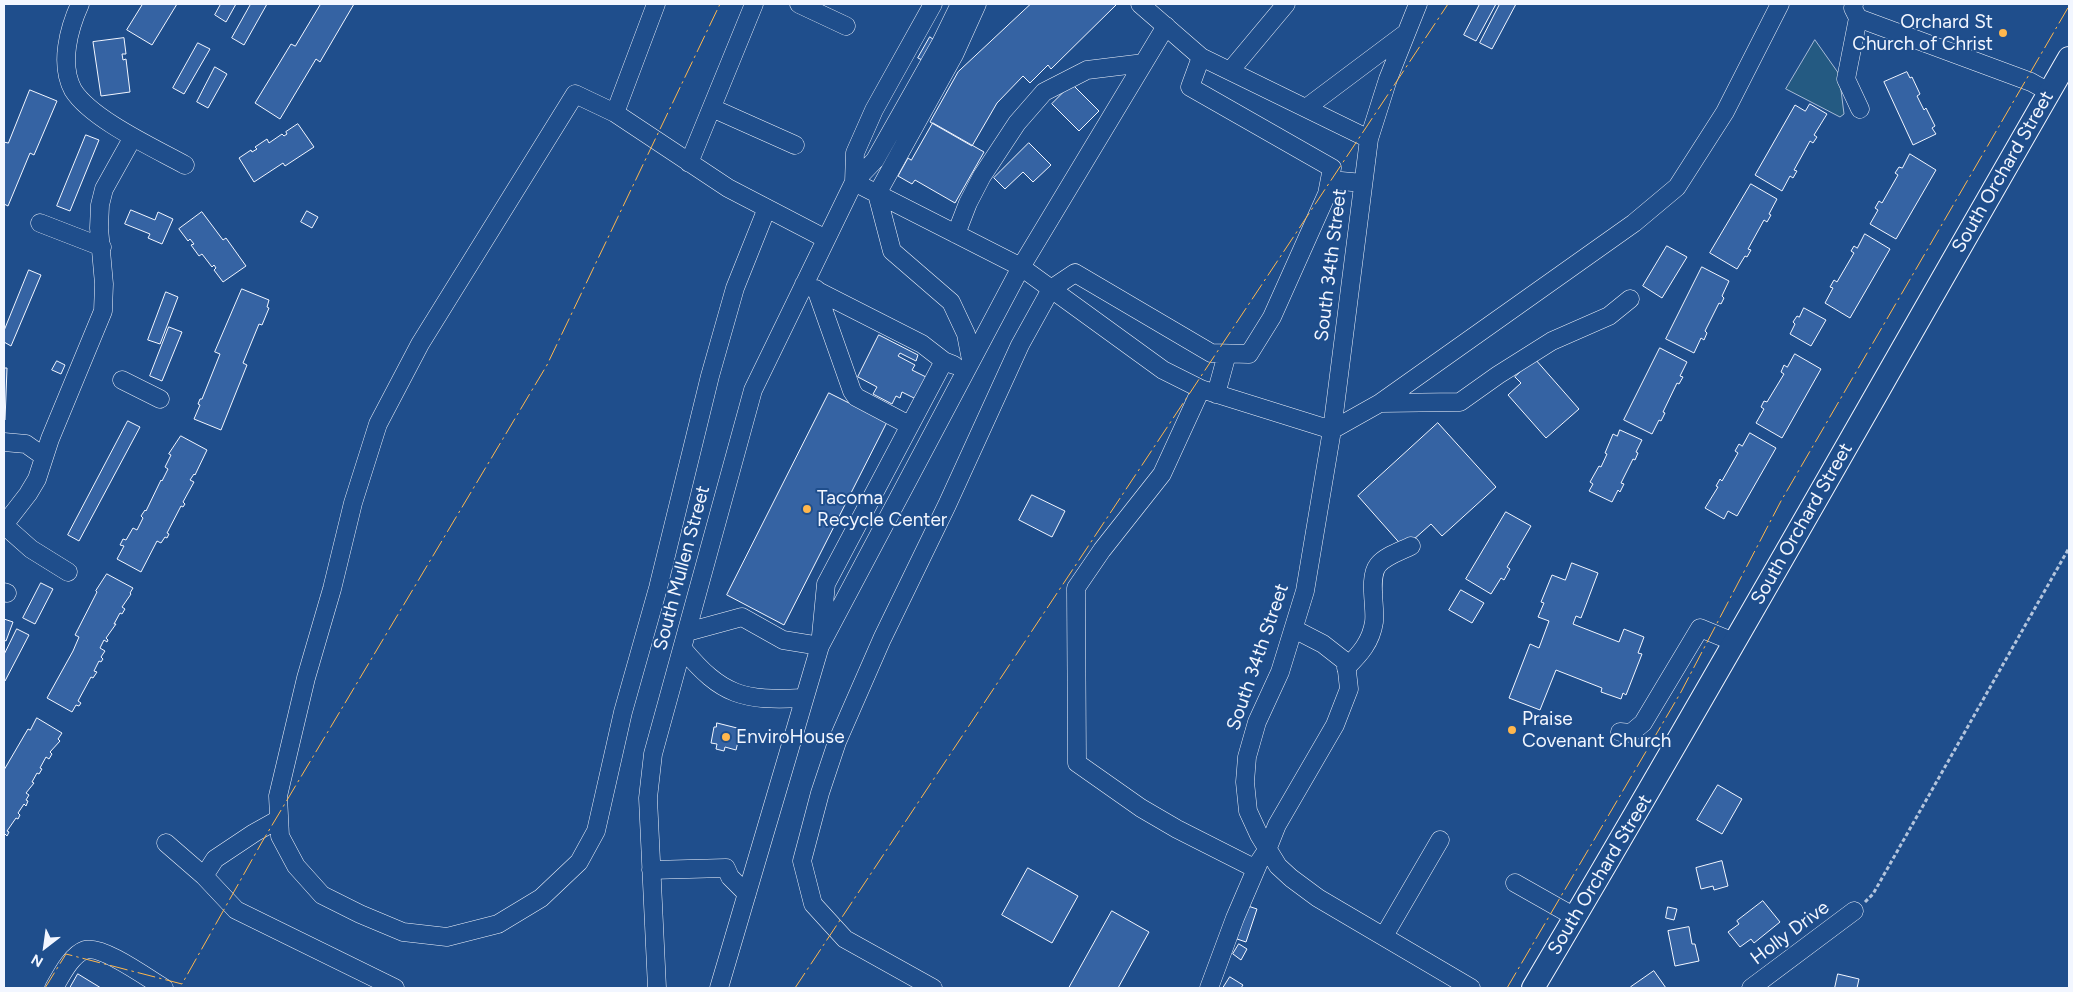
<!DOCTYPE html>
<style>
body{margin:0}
#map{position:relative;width:2073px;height:992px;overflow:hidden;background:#1f4e8c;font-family:Figtree,sans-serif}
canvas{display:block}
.frame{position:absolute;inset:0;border:5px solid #f2f6ff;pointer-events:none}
.north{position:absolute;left:20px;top:922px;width:50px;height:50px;-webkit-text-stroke:4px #1f4e8c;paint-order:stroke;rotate:210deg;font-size:14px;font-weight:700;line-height:20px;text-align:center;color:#f2f6ff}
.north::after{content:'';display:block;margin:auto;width:18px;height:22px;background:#f2f6ff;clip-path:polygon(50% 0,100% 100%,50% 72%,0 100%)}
</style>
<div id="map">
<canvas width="2073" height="992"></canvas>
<div class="frame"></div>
<div class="north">N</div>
</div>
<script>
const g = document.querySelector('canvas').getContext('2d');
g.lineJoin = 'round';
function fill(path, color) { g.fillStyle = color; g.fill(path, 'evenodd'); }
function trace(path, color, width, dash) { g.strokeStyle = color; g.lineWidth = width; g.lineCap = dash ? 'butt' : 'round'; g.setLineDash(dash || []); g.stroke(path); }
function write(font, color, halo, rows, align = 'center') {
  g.font = font + ' Figtree,sans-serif'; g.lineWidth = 4; g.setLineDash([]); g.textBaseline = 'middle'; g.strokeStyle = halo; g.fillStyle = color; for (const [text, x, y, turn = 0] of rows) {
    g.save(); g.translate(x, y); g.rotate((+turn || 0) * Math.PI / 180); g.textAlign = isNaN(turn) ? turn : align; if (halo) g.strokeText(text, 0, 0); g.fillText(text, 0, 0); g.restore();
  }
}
const green = new Path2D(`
 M1815,40L1839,74L1844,114L1840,117L1786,89Z`);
fill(green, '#245a82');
trace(green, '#a8bbd7', 1);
const building = new Path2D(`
 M143,4H177L152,45L127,30Z
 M221,4H236L226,22L215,15Z
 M251,4H267L244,45L232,38Z
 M321,4H354L320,62L316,59L280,119L255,103L291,44L295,46Z
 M1031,4H1117L1051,69L1048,65L1030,83L1023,76L997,103L972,146L930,122L958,72Z
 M1480,4H1496L1476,41L1464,35Z
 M1500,4H1516L1492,49L1480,43Z
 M930,37L937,42L926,62L918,58Z
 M124,38L126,54H122L123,60L126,59L130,92L101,96L93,42Z
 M198,43L210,49L184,94L173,88Z
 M215,67L227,74L208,108L197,102Z
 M1907,72L1910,78L1912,77L1920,94L1917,96L1924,110L1926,108L1935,126L1932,128L1936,134L1913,145L1884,82Z
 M1072,84L1099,111L1079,131L1052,104Z
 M30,90L57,101L34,155L30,153L8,206L4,204V142L8,143Z
 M1810,104L1827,114L1814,135L1817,137L1813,143L1810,141L1794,170L1797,171L1793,178L1790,176L1782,191L1755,175L1795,105L1805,111Z
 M933,123L984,152L955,203L915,180L912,184L898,176L908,158L911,160Z
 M298,124L314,147L285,166L283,163L254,182L239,158L251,150L252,152L257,149L255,147L267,139L269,143L282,134L284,136L287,134L286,132Z
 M86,135L99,140L70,211L57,206Z
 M1029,143L1051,165L1033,182L1023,172L1005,189L994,178Z
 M1910,154L1936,170L1896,239L1870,224L1878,210L1875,208L1879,201L1882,203L1898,175L1895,173L1899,167L1902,168Z
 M1751,184L1777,199L1769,214L1771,215L1767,222L1764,220L1748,249L1751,250L1747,257L1745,256L1737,269L1710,253Z
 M131,210L155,220L158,212L173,219L162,244L148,238L150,234L125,224Z
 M307,211L318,217L312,228L301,222Z
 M202,212L223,240L226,238L246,266L223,282L214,270L216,268L214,265L212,267L202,254L199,256L191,245L194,244L190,239L188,241L179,229Z
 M1865,234L1890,249L1850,318L1825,303L1833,288L1830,287L1834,280L1837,282L1854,253L1851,251L1854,246L1857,248Z
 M1667,246L1687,257L1662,298L1643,286Z
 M1702,267L1729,281L1722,296L1724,298L1721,304L1719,303L1705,331L1707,333L1704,340L1701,338L1694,353L1666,339Z
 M29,270L41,275L11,346L4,342V331Z
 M242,289L269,300L267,307L269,308L262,325L259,324L243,363L247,365L221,430L194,419L200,405L198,404L200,399H202L220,354L215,352Z
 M166,292L178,297L160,344L148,340Z
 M1804,308L1826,320L1811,346L1790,334L1795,324L1793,322L1797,316L1799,317Z
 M169,327L182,332L162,381L150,376Z
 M879,335L918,355L916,361L900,353L898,356L915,365L912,370L930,379L918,400L902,392L900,398L896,396L892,404L873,394L877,387L858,377Z
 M1660,348L1687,362L1680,376L1683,377L1679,384L1677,383L1663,412L1665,413L1661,421L1659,420L1652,434L1624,420Z
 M1795,354L1821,369L1782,438L1756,423L1764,409L1761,407L1764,401L1767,402L1784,374L1781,372L1784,365L1787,367Z
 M1535,359L1579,409L1546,438L1508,395L1521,383L1515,377Z
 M57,361L65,365L61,374L52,370Z
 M4,368H7L5,420H4Z
 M829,393L887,422L784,625L727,595Z
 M128,421L140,427L79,541L68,535Z
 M1438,423L1496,487L1442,536L1431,524L1404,548L1358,496Z
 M1620,430L1642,440L1636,452L1638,453L1635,460L1633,459L1621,483L1624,484L1620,492L1618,490L1612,502L1589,491L1593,484L1590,482L1599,466L1601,467L1607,454L1605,453L1613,434L1617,436Z
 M1750,433L1776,448L1737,516L1728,511L1724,519L1705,508L1718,487L1716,486L1720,479L1722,481L1738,453L1735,451L1739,444L1742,446Z
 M181,436L207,450L195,475L194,474L190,480L194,482L183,502L185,504L183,507L181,506L167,533L169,534L167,538L165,537L161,543L157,541L141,572L117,559L124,546L120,545L123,539L126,540L133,528L137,530L143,518L141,516L145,510L146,511L161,480L162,481L168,469L165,467L171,455L169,454Z
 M1032,495L1065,511L1052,537L1019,520Z
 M1506,512L1531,526L1507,567L1510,569L1504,580L1501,578L1491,594L1466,579Z
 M1572,563L1598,573L1581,618L1576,616L1573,624L1619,642L1624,629L1644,637L1638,653L1642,654L1626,695L1623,693L1621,699L1601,692L1602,688L1556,670L1540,710L1509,698L1530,644L1539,648L1549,621L1538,617L1544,603L1541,602L1552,575L1565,580Z
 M107,574L133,588L130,593L131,594L122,607L125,609L122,614L120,613L114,624H116L106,638L108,640L107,642L104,640L100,648L105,651L101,657L103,659L101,662L99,661L94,671L97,672L93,678L91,677L78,701L81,703L79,706L76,705L72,712L47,698L73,651L79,637L75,635L97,592L96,591Z
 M41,583L53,589L35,624L23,618Z
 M1461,590L1484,603L1472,623L1449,610Z
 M4,619L13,622L6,641L4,640Z
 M17,629L29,635L5,681L4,680V655Z
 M37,718L62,733L58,739L60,741L50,752L52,754L49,759L46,757L40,768L42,769L39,774L37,773L32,782L34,783L26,793L29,795L26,800L28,801L26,806L24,804L18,813L20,815L18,819L16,818L7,831L9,832L7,836L5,834L4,837V770L28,729L30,730Z
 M717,723L741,729L736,750L725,747L724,751L716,749L717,744L711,743L714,727H716Z
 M1718,785L1742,799L1722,834L1697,820Z
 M1722,861L1728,886L1714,890L1713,886L1701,889L1696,868Z
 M1028,868L1078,896L1052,943L1002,915Z
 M1763,901L1780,922L1754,943L1751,939L1740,947L1728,932L1739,924L1737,921Z
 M1248,906L1257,909L1246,942L1237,939Z
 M1668,907L1677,909L1674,920L1666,918Z
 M1112,911L1149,932L1118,988H1069Z
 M1689,927L1692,944H1695L1699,961L1675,966L1668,931Z
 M1239,944L1247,949L1241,960L1233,954Z
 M1654,971L1666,988H1632L1631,987Z
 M78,974L101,988H70Z
 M1838,974L1859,979L1857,988H1835Z
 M1230,977L1243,985L1241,988H1223Z`);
fill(building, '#3563a3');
trace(building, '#f2f6ff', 1);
const minor = new Path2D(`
 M80,4C69,28 59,64 73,90C91,119 154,148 185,165
 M656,4L615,113L728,188L826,239
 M799,4L846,26
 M1140,4L1201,57L1369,139
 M1418,4L1388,79L1369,139L1332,430L1305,591L1280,672L1257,722L1247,757L1245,782L1248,811L1259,835L1278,866L1291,878L1318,898L1471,988
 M1854,4L1853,8L1858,18L1846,79L1860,109
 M1858,18L2031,82L2049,92
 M1230,71L1286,4
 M712,108L795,145
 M1306,108L1406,33
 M615,113L575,94L420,344L378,424L353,503L332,589L306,678L278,796L280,836L296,866L322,895L360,914L403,932L447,937L498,924L541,898L579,862L596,831L623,712L658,588L710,376L735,288L767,208
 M689,163L754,4
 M1330,180L1363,183
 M854,182L1021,267L1163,370L1201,389L1332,430L1380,403L1634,223L1677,187L1725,112L1780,4
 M854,182L855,153L874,110L933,4
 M877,194L954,55L977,4
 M877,194L892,251L951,302L966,334L971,360
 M40,223L102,247
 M956,234L968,203L982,176L1017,123L1044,92L1087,70L1144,63
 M804,284L922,344L944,361L954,365
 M816,289L852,391L856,397L909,425
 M122,380L160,399
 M1201,389L1162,474L1102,550L1076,588L1077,763L1141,808L1177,829L1256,869
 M1216,394L1227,354
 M1381,403L1460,402L1498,375L1552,341L1609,316L1630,299
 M4,442L26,444L43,456
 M4,525L28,494L37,479L50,439L103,311L104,284L99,228L100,205L104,189L133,137
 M4,525L31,549L68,572
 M4,592L7,593
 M687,632L742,617L783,640L820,646L826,584L944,361
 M683,649C722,696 743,701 803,698
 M1346,668C1360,654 1371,642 1374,622C1376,607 1368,578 1378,565C1385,556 1401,551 1411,546
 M1620,732L1631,733L1643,723L1700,628L1734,642
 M166,843L204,876L236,910L395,988
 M651,870L726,868L730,877L747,894
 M204,876L215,859L254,833L279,819
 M1515,883L1575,917
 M1384,936L1440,840
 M54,988C61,976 71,955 85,950C101,944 149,979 164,988
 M657,988L648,798L653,754L753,390L854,182L875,160L941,43L960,4
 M719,988L820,646L1021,267L1166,26
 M933,988L845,939L813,904L802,861L820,793L837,742L882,639L947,505L1020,345L1051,289L1075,273L1211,353L1249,354L1272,317L1327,194L1332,168L1190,87L1201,57
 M1209,988L1235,918L1259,862L1267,850L1277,825L1335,725L1349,689L1346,662L1323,644L1294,629
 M1751,988L1854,911`);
const major = new Path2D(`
 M1533,988C1716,680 1890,368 2069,58`);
trace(minor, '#f2f6ff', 19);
trace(major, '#f2f6ff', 24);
trace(new Path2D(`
 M1865,902L1873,894L2069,548`), '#b3c4dc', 3, [4, 2.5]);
trace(minor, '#1f4e8c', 18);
trace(major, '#1f4e8c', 22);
trace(new Path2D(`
 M45,988L66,954L182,984L262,842L547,365L720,4
 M795,988L1448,4
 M1507,988L1681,692L1781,501L2069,6`), '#ffb74d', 1, [18, 4, 2.5, 4]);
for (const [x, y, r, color] of [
 [2003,33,5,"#ffb74d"],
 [807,509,5,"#ffb74d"],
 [1512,730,5,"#ffb74d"],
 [726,737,5,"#ffb74d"]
]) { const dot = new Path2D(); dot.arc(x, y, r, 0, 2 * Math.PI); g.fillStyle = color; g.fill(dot); trace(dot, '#1f4e8c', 2); }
write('19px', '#f2f6ff', '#1f4e8c', [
 ["Orchard St",1993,22,"right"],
 ["Church of Christ",1993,44,"right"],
 ["Tacoma",817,498],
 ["Recycle Center",817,520],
 ["Praise",1522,719],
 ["Covenant Church",1522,741],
 ["EnviroHouse",736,737]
], 'left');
write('19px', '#f2f6ff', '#1f4e8c', [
 ["South Orchard Street",2003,172,-60],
 ["South 34th Street",1331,265,-83],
 ["South Orchard Street",1802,524,-60],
 ["South Mullen Street",682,568,-75],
 ["South 34th Street",1258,657,-71],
 ["South Orchard Street",1600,875,-59],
 ["Holly Drive",1790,933,-37]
]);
</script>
